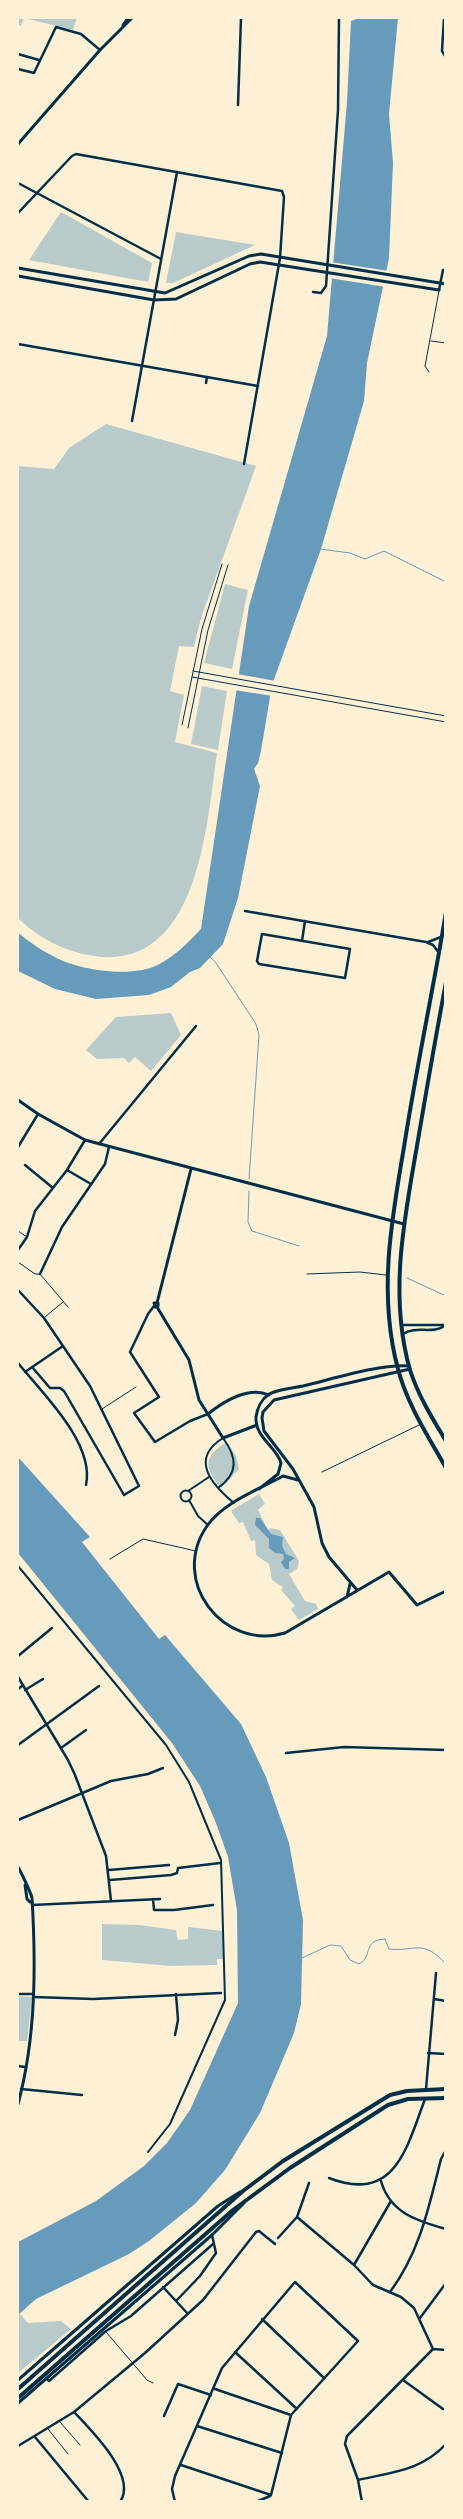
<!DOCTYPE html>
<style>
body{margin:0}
#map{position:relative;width:463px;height:2519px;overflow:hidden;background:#fdf0d5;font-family:Rubik,sans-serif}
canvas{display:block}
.frame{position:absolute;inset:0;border:19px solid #fdf0d5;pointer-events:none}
</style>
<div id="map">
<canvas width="463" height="2519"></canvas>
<div class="frame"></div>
</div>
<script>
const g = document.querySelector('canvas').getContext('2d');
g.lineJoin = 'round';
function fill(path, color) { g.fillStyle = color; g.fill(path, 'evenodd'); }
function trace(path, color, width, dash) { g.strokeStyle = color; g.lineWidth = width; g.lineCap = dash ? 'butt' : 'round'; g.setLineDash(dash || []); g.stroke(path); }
fill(new Path2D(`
 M18,18H77L73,30L24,18L21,26L18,25Z
 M61,212L152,263L148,282L29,260Z
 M176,232L255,245L173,283H166Z
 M106,424L256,466L201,618L194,647L179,646L170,691L184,695L175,742L217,753C207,821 200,963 102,957C70,954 40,940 18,918V466L54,469L69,448Z
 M225,584L248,590L232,669L204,663Z
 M202,686L227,691L218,750L191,744Z
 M171,1013L181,1035L151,1071L135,1057L129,1063L124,1058L97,1059L86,1050L116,1017Z
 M227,1442L236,1456L239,1469L221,1488C204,1468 203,1456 227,1442Z
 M259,1494L265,1504L258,1510L268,1530L271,1528L280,1530L299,1561L297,1569L289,1574L305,1601L316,1604L318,1609L299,1620L291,1609L295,1606L281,1590L283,1587L272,1580L269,1564L256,1555L255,1540L251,1541L243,1522L239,1523L232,1513V1510Z
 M102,1924L139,1925L176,1930L178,1940L188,1939V1927L223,1931L224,1959H217V1965L172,1966L102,1960Z
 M18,1996L32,1997L27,2041H18Z
 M19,2313L28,2323L61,2321L71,2329L18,2373Z`), '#b9caca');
fill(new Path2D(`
 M359,18H398L389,114L393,163L389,258L367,363L364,401L321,549L272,685L261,751L258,763L254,769L260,786L238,898L223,944L200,968L190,972L171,987L149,995L96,999L55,989L18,971V933C29,941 40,950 53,956C77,970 126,977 153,967C171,960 188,943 201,929L249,606L327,336L347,102L351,21Z
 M18,1457L90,1537L82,1542L159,1639L165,1635L241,1724L266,1777L289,1843L303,1920L301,2004L294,2033L260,2113L225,2170L196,2203L149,2241L129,2254L36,2299L18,2315V2242L96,2201L144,2166L167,2143L190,2110L238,2003L237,1910L228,1857L216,1823L200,1786L172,1743L18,1553Z
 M256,1518H260L271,1534L283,1537L282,1546L286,1554L295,1558L289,1562V1569H285L281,1562L284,1559L283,1554L275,1553L269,1548V1539L255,1525Z`), '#669bbc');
fill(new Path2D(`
 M330,262L389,271L386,287L329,278Z
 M237,674L276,681L273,696L234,690Z`), '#fdf0d5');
trace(new Path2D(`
 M320,549L350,553L365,559L384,551L446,582
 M210,957L216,963L256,1024L259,1035L249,1179
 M249,1191L248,1222L252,1231L299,1246
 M407,1278L446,1296
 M302,1958L330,1945L341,1946L350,1960L359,1964C374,1956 361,1941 385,1939L389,1949C416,1952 422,1938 446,1964`), '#669bbc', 1);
trace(new Path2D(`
 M431,341L446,343
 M429,372L425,366L439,291
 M193,671L446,716
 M192,677L446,722
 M182,725L202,629L222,564
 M188,728L208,630L228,565
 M18,1231L27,1237
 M18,1262L35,1274H40L68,1307
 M307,1274L360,1272L386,1275
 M45,1317L63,1302
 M102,1409L136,1387
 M322,1472L421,1424
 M110,1559L143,1539L196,1551
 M106,2332L147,2380L153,2383
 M60,2422L80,2445
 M48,2429L68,2454`), '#003049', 1);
trace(new Path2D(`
 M218,1488C239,1473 237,1457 223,1438C189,1459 212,1485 234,1503
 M180.5 1496a5.5 5.5 0 1 1 11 0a5.5 5.5 0 1 1-11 0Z
 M188,1491L209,1477
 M189,1500L198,1516L208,1525
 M18,1566L166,1745L189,1782L221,1860L225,2000L170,2124L148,2152`), '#003049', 2);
trace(new Path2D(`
 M444,18L442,51L446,58
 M18,54L39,60
 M18,69L34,73L56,27L81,34L100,50
 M238,105L241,18
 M18,183L161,259
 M18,213L72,156L76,154L282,191L284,197L280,258L244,464
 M439,290L443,270
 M313,292L321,293L326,286L338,110L339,18
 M18,344L258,386
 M206,383L207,377
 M132,421L177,172
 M245,911L426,942L433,945L439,953
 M262,934L350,949L345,978L259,964L257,961Z
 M302,941L305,921
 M428,942L441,937
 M99,1144L196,1026
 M18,1147L38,1114
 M25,1165L53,1188
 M67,1170L91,1184
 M18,1250L27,1237L35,1211L67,1170L85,1140
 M40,1274L62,1227L105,1164L109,1147
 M18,1290L44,1318L90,1386L139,1486L124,1495L64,1391L60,1388H50L32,1367
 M154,1306L148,1314L130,1352L159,1397L134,1413L155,1442L190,1421L208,1414
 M402,1325H446
 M403,1334C416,1325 433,1335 446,1325
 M18,1363C42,1393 95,1443 86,1485
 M25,1372L63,1346
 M18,1656L52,1628
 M18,1677L68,1760L75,1775L106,1856L111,1901
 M18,1689L22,1686
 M25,1690L43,1679
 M18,1745L99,1686
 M61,1748L86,1730
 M286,1753L344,1747L446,1750
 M18,1820L111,1781L148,1774L163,1768
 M109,1870L169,1865
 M110,1880L171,1875L177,1873L178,1868L220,1863
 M153,1899L154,1910H174L213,1905
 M32,1905L160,1899
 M18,1994H33
 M34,1997L93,1999L221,1993
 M434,1999L446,2001
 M175,2035L178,2020L176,1994
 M428,2053L446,2054
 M18,2066L25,2067
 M21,2089L82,2095
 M426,2089L436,1973
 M329,2178C395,2204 407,2147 425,2099
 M381,2181C390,2213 417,2221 446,2229
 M297,2217L354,2265L373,2285L401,2297L414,2308L433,2349
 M278,2238L297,2217L309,2183
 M354,2265L391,2201
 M163,2287L188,2314
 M390,2292C420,2252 429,2206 441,2159L446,2150
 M177,2300L200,2276L216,2253L212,2235
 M420,2318L446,2283
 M262,2319L324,2378
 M433,2349L446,2350
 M235,2352L297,2409
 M47,2379L49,2381L106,2331L131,2316L213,2244
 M403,2380L443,2409
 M215,2389L291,2415
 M74,2412C91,2430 138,2476 120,2502
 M164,2416L178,2384L211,2395
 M197,2426L282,2453
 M35,2437L89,2502
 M18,2446L74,2412L145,2353L203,2300L256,2232L259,2231L275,2244
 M181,2465L271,2495
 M358,2480C392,2472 421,2471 446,2444
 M175,2502L172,2489L175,2476L222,2368L295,2282L358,2341L291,2415L271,2495
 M256,2502L270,2496
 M362,2502L358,2480L345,2444L347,2436L433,2349`), '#003049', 2.5);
trace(new Path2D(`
 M18,268L165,293L249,256L261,254L446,284
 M18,276L154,300L176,299L250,264L260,262L439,290
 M18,1100L38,1114L85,1140L404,1224
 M154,1303H158V1306L155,1307Z
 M157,1303L191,1169
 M157,1307L189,1360L199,1400L223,1438L257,1425
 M208,1414C224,1401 249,1386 269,1395
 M298,1480L283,1476C258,1490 224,1502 207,1526C169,1581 223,1651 285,1633L389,1572L417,1605L446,1591
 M259,1489L278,1474L281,1463C276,1446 255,1438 256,1417C257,1408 262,1399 269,1394C279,1389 293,1388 303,1386C333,1379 379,1364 409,1366
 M357,1590L329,1557L322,1543L314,1507L293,1469L264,1431L262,1418L263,1412L274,1400L410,1369
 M347,1597L350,1584
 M18,1867C21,1872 31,1893 32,1898C36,1965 36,2038 18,2104
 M25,1885L27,1899L30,1902
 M18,2380L218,2206L240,2192
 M18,2403L212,2235L244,2203`), '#003049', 3);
trace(new Path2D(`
 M123,25L128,18
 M18,144L100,50L132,18`), '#003049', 3);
trace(new Path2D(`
 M446,912C433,991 416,1069 404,1147C391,1222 378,1295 398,1369C407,1404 428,1436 446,1468
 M446,982C436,1035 427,1087 418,1140C405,1216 388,1293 410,1370C418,1395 432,1418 446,1441
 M18,2389L243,2191L283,2161L390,2095L407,2091L446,2089
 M18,2398L233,2210L290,2168L388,2105L408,2099L446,2098`), '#003049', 4);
</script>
